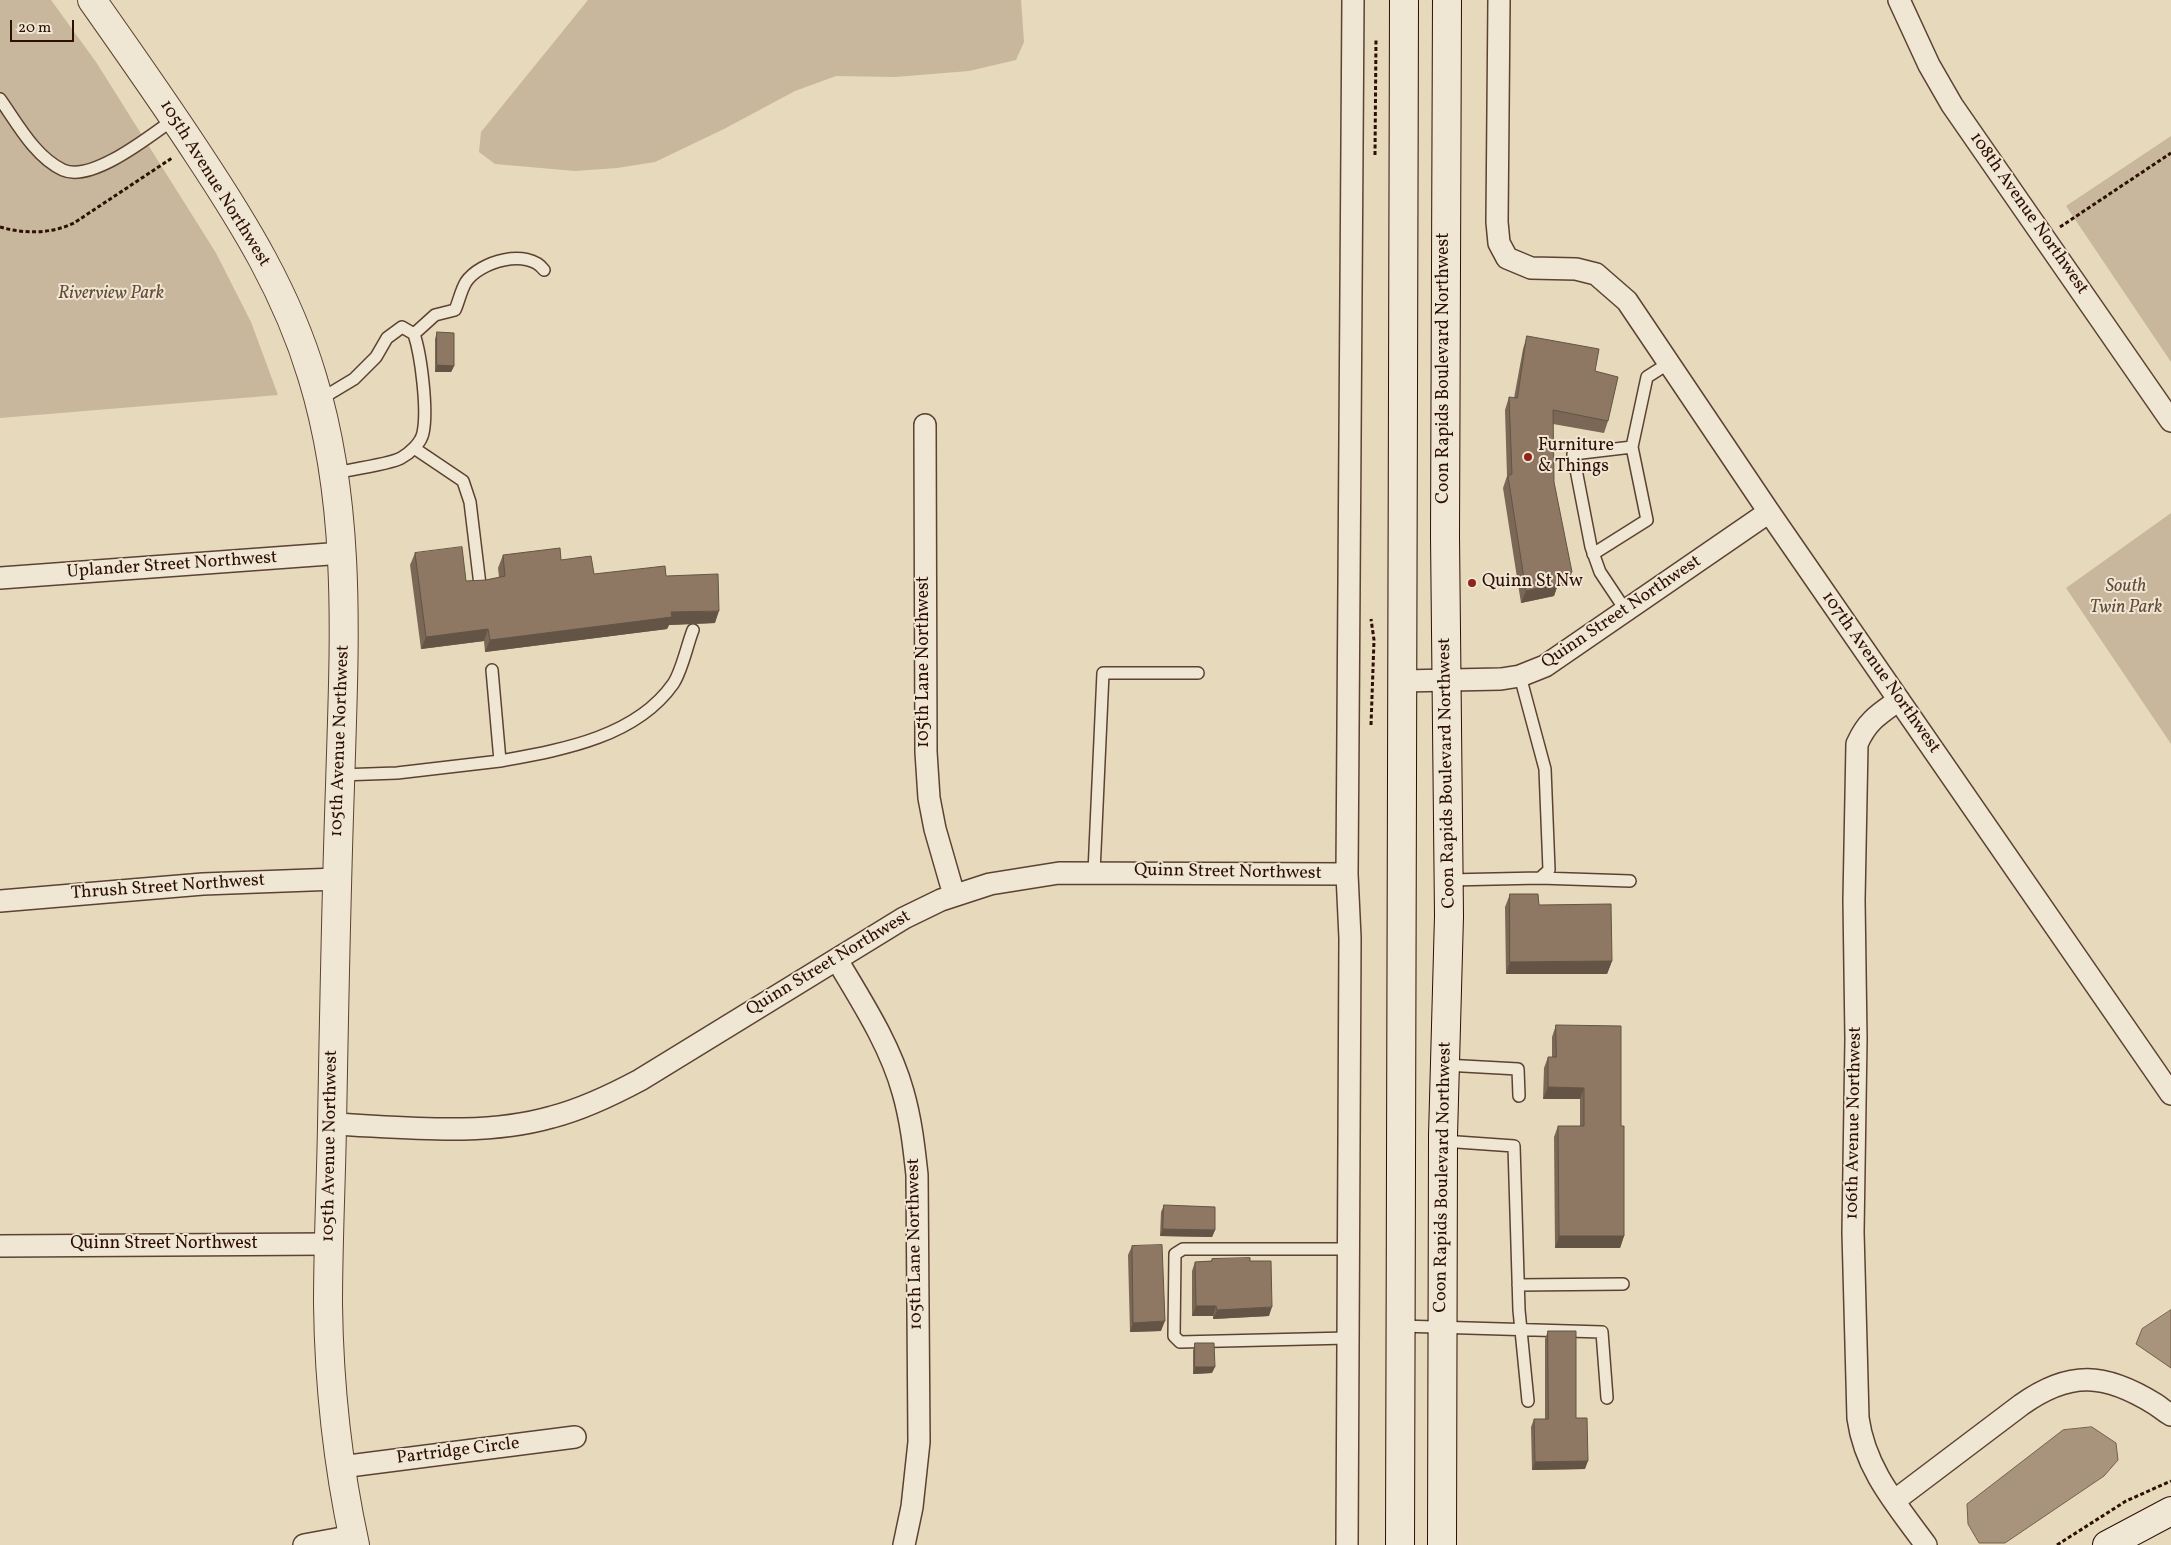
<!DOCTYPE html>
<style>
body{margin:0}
#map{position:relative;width:2171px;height:1545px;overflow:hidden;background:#e7d9bb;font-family:Vollkorn,serif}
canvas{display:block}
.scale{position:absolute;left:10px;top:20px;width:64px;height:22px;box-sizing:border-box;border:2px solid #2e0f04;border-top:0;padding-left:6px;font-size:15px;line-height:18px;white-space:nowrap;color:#2e0f04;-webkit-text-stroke:4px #efe6d3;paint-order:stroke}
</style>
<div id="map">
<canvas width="2171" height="1545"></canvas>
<div class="scale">20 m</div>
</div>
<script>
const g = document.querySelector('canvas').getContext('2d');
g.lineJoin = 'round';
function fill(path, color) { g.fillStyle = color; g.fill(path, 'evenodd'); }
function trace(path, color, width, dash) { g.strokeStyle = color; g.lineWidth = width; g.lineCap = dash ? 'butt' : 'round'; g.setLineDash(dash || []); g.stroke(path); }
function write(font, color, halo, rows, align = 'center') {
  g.font = font + ' Vollkorn,serif'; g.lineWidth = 4; g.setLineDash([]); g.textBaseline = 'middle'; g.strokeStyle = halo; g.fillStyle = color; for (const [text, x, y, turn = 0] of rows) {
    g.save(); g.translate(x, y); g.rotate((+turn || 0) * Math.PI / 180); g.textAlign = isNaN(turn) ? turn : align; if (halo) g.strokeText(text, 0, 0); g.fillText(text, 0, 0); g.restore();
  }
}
fill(new Path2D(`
 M0,0H51L96,62L216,253L251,322L278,395L0,418Z
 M588,0H1021L1024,42L1016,60L969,71L895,77L836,76L795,91L724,129L655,162L617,168L575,171L495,164L479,152L481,132Z
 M2171,136V362L2066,206Z
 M2171,513V744L2066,588Z`), '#c8b79c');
const water = new Path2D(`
 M2171,1310V1368L2136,1344L2142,1329Z
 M2092,1427L2116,1443L2118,1460L2104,1476L2005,1543H1979L1968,1524L1967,1504L2063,1430Z`);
fill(water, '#a8947d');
trace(water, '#775f4d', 1);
const service = new Path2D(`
 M0,99C17,123 35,157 63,170C92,183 151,135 174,119
 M414,334L435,315L455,310C459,301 461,290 466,282C480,261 528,248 544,270
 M319,400L354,379L376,357L387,338L402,327L414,334C421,355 428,410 423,433C421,443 410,453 401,458C391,464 348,470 334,473
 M414,448L463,481L470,502L480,585
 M1593,554L1647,520L1632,447
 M1626,611L1600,572L1591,547L1573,454L1632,447L1647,377L1669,363
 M500,761C560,750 635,738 673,684C682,671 687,645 693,630
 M340,775L397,773L500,761L492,670
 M1094,872L1103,673H1198
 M1540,878L1630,881
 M1449,880L1540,878L1549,870L1545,769L1520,676
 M1445,1065L1518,1069L1519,1096
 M1443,1141L1514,1146L1519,1310L1528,1401
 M1518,1285L1623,1284
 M1401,1326L1602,1332L1607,1398
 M1347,1338L1180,1342L1174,1336L1175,1254L1183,1249H1348`);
const minor = new Path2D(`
 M1499,0L1497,222L1499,243L1507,258L1531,268L1576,269L1596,274L1627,301L1769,512L2171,1094
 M1899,0L1929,65L1952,105L2171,421
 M925,425L926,752L929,798L935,829L954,895
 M0,578L343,553
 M1402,681L1501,679L1520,676L1545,666L1769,512
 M1899,700C1879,714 1867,721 1857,744L1854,900L1856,1039L1853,1232L1858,1418C1865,1469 1896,1504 1926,1545
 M0,901L203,884L337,879
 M837,960C862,1002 890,1045 903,1092C911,1120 914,1147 917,1175L919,1442L912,1507L904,1545
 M332,1124C404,1127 482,1137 552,1117C583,1109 612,1095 640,1080L904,918L941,900L990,884L1059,873L1347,874
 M0,1246L329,1244
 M341,1467L575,1437
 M1894,1501L2021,1405C2070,1370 2105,1373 2155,1404C2160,1407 2165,1412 2171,1415
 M304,1545L353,1536
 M1347,1545L1350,938L1347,874L1353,0`);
const tertiary = new Path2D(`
 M92,0C128,51 164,102 198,154C245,225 287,293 312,376C353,509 344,648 340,786C336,899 334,1012 332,1126C331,1185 328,1244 328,1304C329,1384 338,1467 355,1545`);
const secondary = new Path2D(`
 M1400,1545L1404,0
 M1442,1545L1443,1136L1449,916L1445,536L1447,0
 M2107,1545L2171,1511`);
trace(service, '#5c4232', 14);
trace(minor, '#5c4232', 24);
trace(tertiary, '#5c4232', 30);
trace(secondary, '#2e0f04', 30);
trace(new Path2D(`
 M1375,155L1376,39
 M0,227C24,234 51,234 74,223L172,158
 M2060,227L2171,153
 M1371,725L1374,640L1371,619
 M2057,1545L2126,1501L2171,1481`), '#2e0f04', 3, [4, 2.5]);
trace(service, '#efe6d3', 11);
trace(minor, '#efe6d3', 21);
trace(tertiary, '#efe6d3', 28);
trace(secondary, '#efe6d3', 28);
fill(new Path2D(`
 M437,332L454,366L451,372H435V339Z
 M1527,336L1595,371L1608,421L1604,433L1553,424L1554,482L1567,585L1557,587L1554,596L1521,603L1503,488L1507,476L1505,410L1509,397L1514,398L1523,349Z
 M415,553L466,581L486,580L499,577L498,568L503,555L561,560L594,574L666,576L715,623L669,625L667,629L485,652L484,641L421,649L410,565Z
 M1510,894L1539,905L1612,961L1607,974H1506L1505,907Z
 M1556,1025L1621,1126L1624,1236L1620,1248H1555L1554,1137L1558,1126H1580V1099H1543L1544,1068L1548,1057H1552V1037Z
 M1164,1205L1215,1230L1212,1237L1160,1236L1161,1212Z
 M1132,1246L1161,1331L1130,1332L1128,1255Z
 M1212,1259L1250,1261L1269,1316L1213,1319V1316H1192V1271L1195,1262L1211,1261Z
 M1548,1331L1576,1418L1585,1469L1532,1470L1531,1427L1534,1419H1545V1339Z
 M1195,1343L1212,1373L1193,1374V1350Z`), '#7a6755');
fill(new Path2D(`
 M437,365L454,366L451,372H435Z
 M1572,572L1567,585L1557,587L1554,596L1521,603L1526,591L1557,576Z
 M719,611L715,623L669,625L667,629L485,652L490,640L671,612Z
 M488,629L484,641L421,649L426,637Z
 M1612,961L1607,974H1506L1510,962Z
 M1548,1087L1584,1088L1580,1099H1543Z
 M1163,1229L1215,1230L1212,1237L1160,1236Z
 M1559,1236H1624L1620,1248H1555Z
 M1196,1306H1216L1213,1316H1192Z
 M1272,1307L1269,1316L1213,1319L1217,1310Z
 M1165,1321L1161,1331L1130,1332L1133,1323Z
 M1195,1367H1215L1212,1373L1193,1374Z
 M1588,1461L1585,1469L1532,1470L1535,1462Z`), '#635445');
const building = new Path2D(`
 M437,332L454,333V366L437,365Z
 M1527,336L1599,349L1595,371L1618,377L1608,421L1553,410L1554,482L1572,572L1557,576L1559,583L1526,591L1508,476L1512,474L1509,397L1517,398Z
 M462,547L466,581L486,580L505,576L503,555L560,548L561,560L591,556L594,574L665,566L666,576L718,574L719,611L671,612L672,617L490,640L488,629L426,637L415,553Z
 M1510,894H1538L1539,905L1611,904L1612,961L1510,962Z
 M1556,1025L1621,1026V1126H1624V1236H1559L1558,1126H1584V1088L1548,1087V1057H1556Z
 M1164,1205L1215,1207V1230L1163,1229Z
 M1162,1245L1165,1321L1133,1323L1132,1246Z
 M1250,1258V1261H1271L1272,1307L1217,1310L1216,1306H1196L1195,1262L1212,1261V1259Z
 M1548,1331H1576V1418H1587L1588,1461L1535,1462L1534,1419H1548Z
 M1195,1343H1214L1215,1367H1195Z`);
fill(building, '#8e7863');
trace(building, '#635445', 1);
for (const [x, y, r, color] of [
 [1528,457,5,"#8f2418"],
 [1472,583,5,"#8f2418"]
]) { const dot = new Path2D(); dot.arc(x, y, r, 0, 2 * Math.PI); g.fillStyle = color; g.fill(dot); trace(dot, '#efe6d3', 2); }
write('18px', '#2e0f04', '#efe6d3', [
 ["105th Avenue Northwest",214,184,58],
 ["108th Avenue Northwest",2028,214,55],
 ["Coon Rapids Boulevard Northwest",1445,368,-90],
 ["Uplander Street Northwest",172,566,-4],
 ["Quinn Street Northwest",1622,613,-34],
 ["105th Lane Northwest",925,662,-90],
 ["107th Avenue Northwest",1880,673,55],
 ["105th Avenue Northwest",341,741,-88],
 ["Coon Rapids Boulevard Northwest",1448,773,-91],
 ["Quinn Street Northwest",1228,873,1],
 ["Thrush Street Northwest",168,888,-4],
 ["Quinn Street Northwest",829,964,-31],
 ["106th Avenue Northwest",1855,1123,-89],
 ["105th Avenue Northwest",331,1146,-89],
 ["Coon Rapids Boulevard Northwest",1444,1177,-89],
 ["105th Lane Northwest",916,1244,-91],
 ["Quinn Street Northwest",164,1245],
 ["Partridge Circle",458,1452,-7]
]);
write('italic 18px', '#644a39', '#efe6d3', [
 ["Riverview Park",111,295],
 ["South",2126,588],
 ["Twin Park",2126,609]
]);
write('18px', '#2e0f04', '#efe6d3', [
 ["Furniture",1538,447],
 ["& Things",1538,468],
 ["Quinn St Nw",1482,583]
], 'left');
</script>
